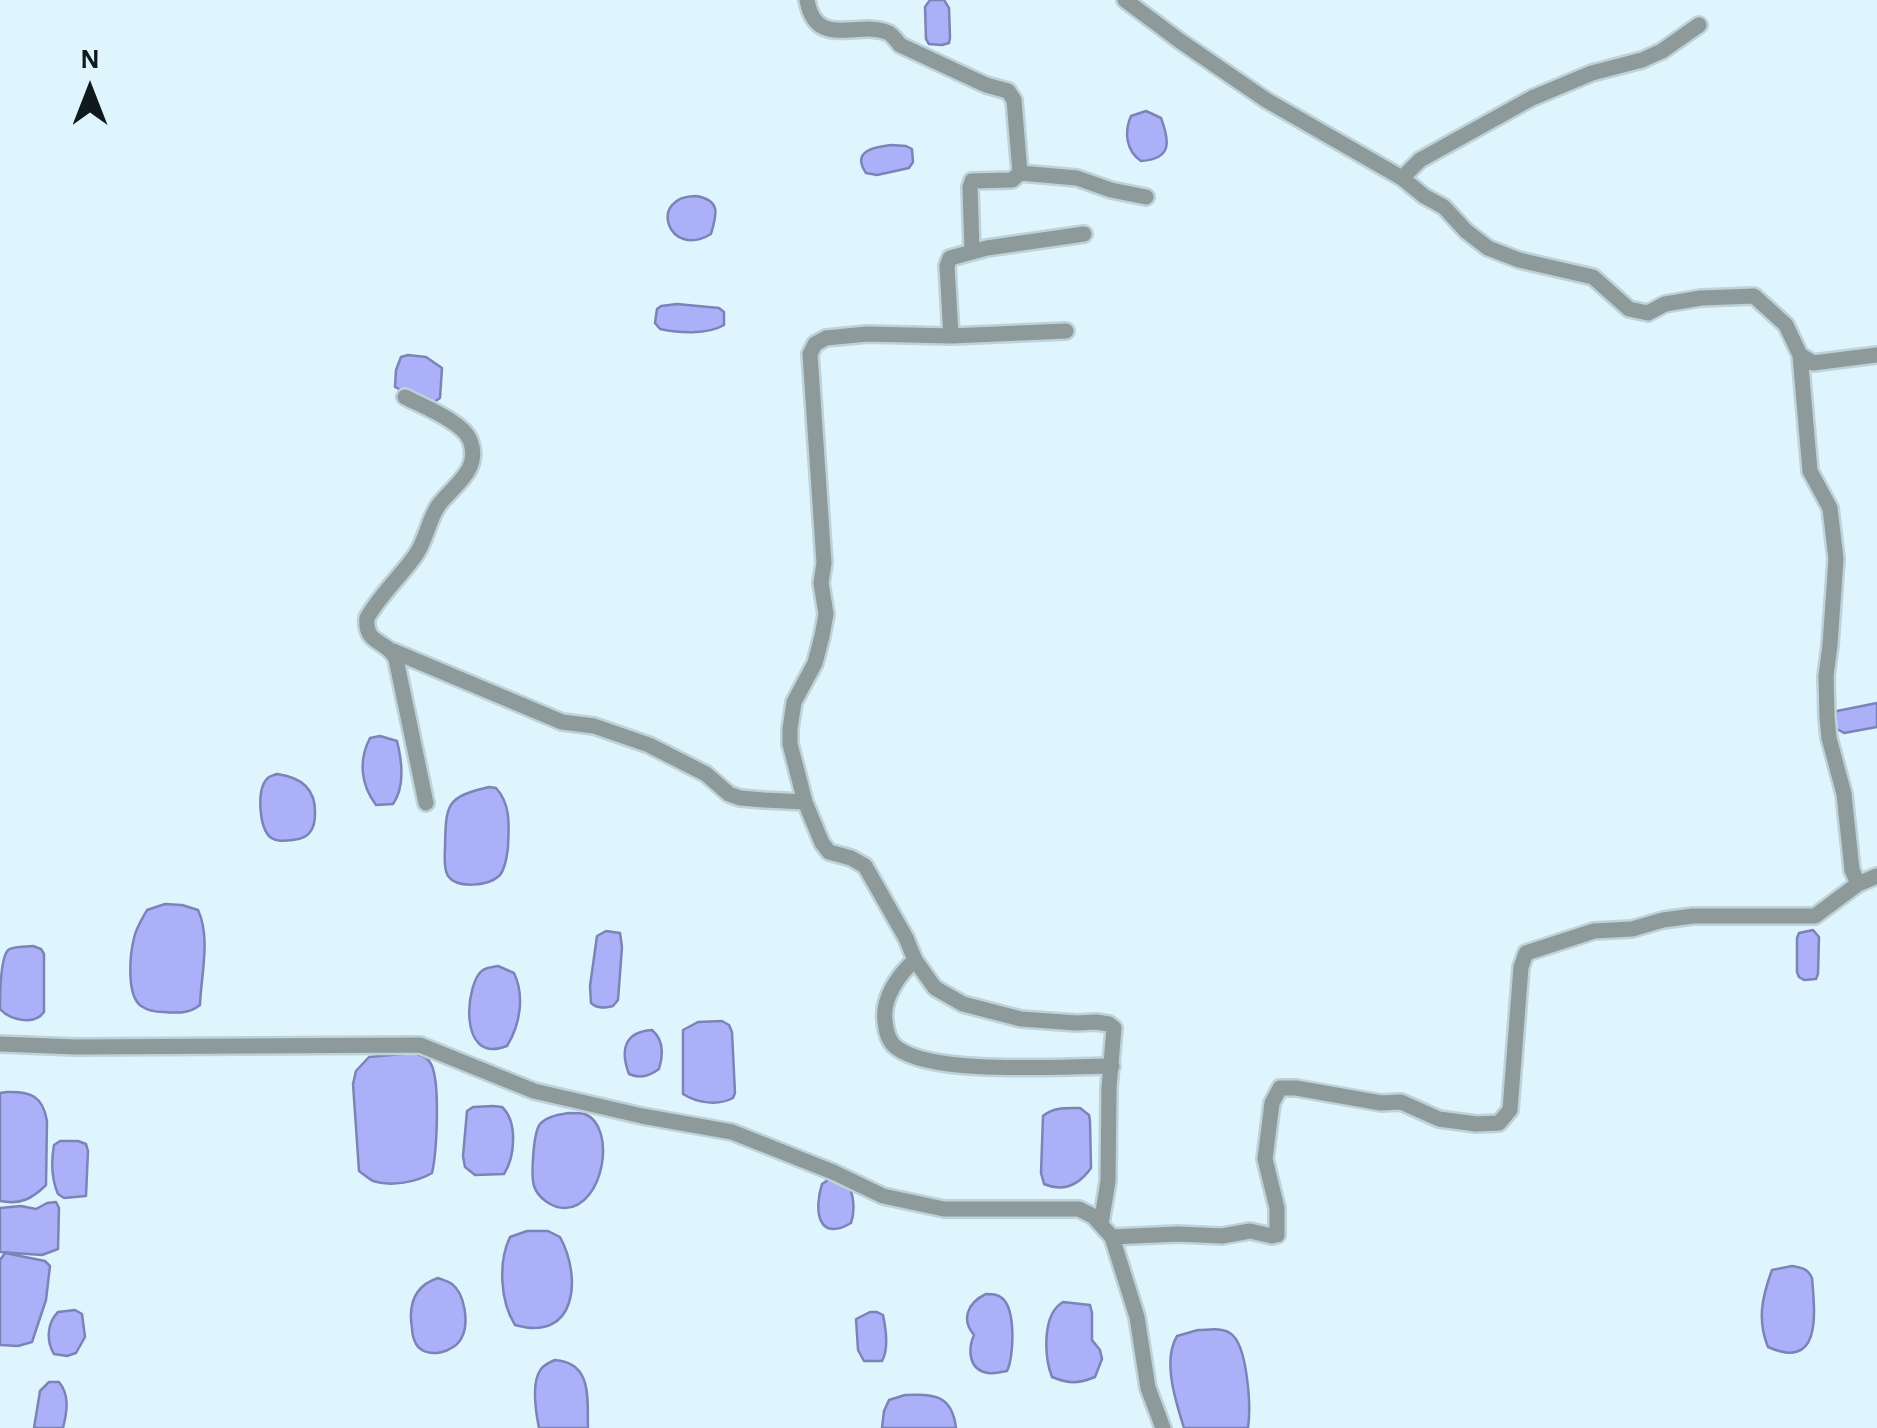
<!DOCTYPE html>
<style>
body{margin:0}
#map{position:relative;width:1877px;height:1428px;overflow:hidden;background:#dff5fe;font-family:"Alegreya Sans",sans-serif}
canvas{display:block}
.north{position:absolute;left:40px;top:40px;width:100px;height:100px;-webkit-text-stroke:8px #dff5fe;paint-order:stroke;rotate:0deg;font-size:28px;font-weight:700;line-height:40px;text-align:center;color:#101a1d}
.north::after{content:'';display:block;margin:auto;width:35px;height:45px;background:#101a1d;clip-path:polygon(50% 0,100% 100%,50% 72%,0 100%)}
</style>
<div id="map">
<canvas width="1877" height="1428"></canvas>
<div class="north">N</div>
</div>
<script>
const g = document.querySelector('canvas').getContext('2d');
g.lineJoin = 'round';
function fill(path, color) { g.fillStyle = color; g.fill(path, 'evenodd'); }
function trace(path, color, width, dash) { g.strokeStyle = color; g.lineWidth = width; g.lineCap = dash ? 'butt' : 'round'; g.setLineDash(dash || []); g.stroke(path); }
const water = new Path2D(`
 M930,0H944L949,8L950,38L949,43L942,45L929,44L926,39L925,7Z
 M1146,111L1161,118C1170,142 1172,159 1141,161C1126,151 1124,132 1131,116Z
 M891,145L906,146L912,149L913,162L909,168L877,175L866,173C851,151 874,147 891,145Z
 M696,196C721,200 717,214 711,234C668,260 647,196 696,196Z
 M677,304L719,308L724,312V325C707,335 679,333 660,329L655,323L657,309L661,306Z
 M408,355L426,357L442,368L440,398L433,403L420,400L395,387L396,370L401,357Z
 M1877,703V727L1844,733L1832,726L1834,715L1837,711Z
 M380,736L397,741C402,761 405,787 393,804L376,805C361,785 358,761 370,738Z
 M277,774C300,777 316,788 315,814C315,819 314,825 312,829C308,837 301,839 293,840C285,841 276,842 270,837C259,827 258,794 264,783C268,776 269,777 277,774Z
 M489,787L496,788C511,804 509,826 508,847C507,856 505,870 499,876C488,886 457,889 448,876C443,868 445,855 445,846C446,804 446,797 489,787Z
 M165,904L182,905L198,910C211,938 201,975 200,1005C189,1014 177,1013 163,1012C156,1012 147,1010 141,1006C126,995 130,954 134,938C136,928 142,919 147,910Z
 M1813,930L1819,937L1818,974L1816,979L1804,980L1799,977L1797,972V938L1799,933Z
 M606,931L620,933L622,947L618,1000L613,1006C604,1008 598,1009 591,1003L590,986L597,936Z
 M33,946L41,949L44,954V1012C34,1026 10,1020 0,1009C0,995 0,959 8,950C14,946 25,947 33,946Z
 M498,966L514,973C525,996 520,1025 507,1046C456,1066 466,980 483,970C487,967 493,967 498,966Z
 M722,1021L729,1025L732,1032L735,1093L733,1098C718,1106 697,1103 683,1094V1030L698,1022Z
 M652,1030C664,1040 663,1056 659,1069C649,1076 641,1079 629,1074C620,1050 624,1032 652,1030Z
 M413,1053C422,1055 428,1057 432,1066C440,1086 437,1151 432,1173C417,1182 391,1187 373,1181C370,1180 362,1173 359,1171L353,1084L356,1071L369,1057Z
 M7,1092C30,1091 43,1096 47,1121L46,1185C32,1199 20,1205 0,1201V1093Z
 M493,1106L502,1107C518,1122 515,1157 504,1174L475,1175L465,1167L463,1156L467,1111L473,1107Z
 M1080,1108L1089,1115L1090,1121L1091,1168C1079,1185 1063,1192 1044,1184L1041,1173L1043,1116C1053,1107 1066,1108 1080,1108Z
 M569,1113C573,1113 581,1113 585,1114C617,1127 604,1207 565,1208C552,1208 538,1198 534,1186C531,1176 533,1133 540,1124C547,1116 559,1115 569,1113Z
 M60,1141H78L86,1144L88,1151L86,1196L64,1198L58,1194C51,1178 51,1162 54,1145Z
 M837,1179L849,1185C854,1198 855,1211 851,1223C817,1243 814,1209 822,1184L828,1180Z
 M56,1202L59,1208L58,1249L42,1255L0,1252V1208L21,1206L36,1209L47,1203Z
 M527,1231H548L560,1237C582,1277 577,1343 515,1325C500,1301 498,1262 510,1237Z
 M5,1253L45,1261L50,1266L46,1300L32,1342L18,1346L0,1345V1260Z
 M1792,1266C1802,1268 1807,1268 1812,1278C1815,1313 1822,1371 1768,1347C1757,1320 1762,1297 1772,1270Z
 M438,1278C443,1280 448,1281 452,1284C465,1294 469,1323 462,1337C455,1353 426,1360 416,1344C414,1340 412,1332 412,1328C408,1304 414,1286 438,1278Z
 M986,1294C992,1294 997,1294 1002,1298C1016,1309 1014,1357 1007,1371C1000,1372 994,1374 988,1373C968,1370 968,1349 974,1335C961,1320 967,1303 986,1294Z
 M1063,1302L1090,1305L1092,1313V1340L1100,1350L1102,1359L1095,1377C1078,1384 1069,1384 1052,1377C1044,1356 1042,1314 1063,1302Z
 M75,1310L82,1314L85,1337L76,1353L67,1356L54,1354C46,1341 47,1323 58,1312Z
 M870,1312H877L883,1315C886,1329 889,1349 882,1361H864L858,1350L856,1319Z
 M1198,1330C1208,1330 1221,1327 1230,1333C1248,1344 1251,1408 1248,1428H1184C1176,1402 1162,1361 1177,1336Z
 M555,1360C593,1363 587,1399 588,1428H539C536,1413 531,1382 541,1369C545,1364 550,1362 555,1360Z
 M49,1382H59C70,1395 67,1412 63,1428H34L40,1391Z
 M905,1395C933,1394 952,1394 956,1428H882L884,1411L889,1400Z`);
fill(water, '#abb0f9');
trace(water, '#7c83b7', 2.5);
const minor = new Path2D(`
 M807,0C816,51 859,19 889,33C893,36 897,41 900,45L986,85L1008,91L1014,100L1020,173L1012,180L972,181L970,187L972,251
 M1125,0L1180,41L1266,100L1402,178L1424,196L1444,207L1466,231L1488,248L1519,260L1593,277L1629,309L1648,313L1665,304L1701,298L1754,296L1786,325L1800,355L1810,471L1830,508L1836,559L1830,645L1826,676L1827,717L1829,738L1844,794L1852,870L1858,884
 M1020,173L1077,178L1111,190L1146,197
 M1402,178L1420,160L1532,98L1592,73L1642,60L1662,51L1699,25
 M951,336L947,266L950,258L987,248L1084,234
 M1800,355L1813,363L1877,355
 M405,397C422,406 463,422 470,440C482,471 452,486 438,506C428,521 426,541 415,556C400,577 380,595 367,618C364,645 388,640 396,659L426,803
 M393,651L562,722L594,726L649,745L706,774L729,794L740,798L764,800L805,802L822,843L829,852L851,858L865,866L906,938L915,960L935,988L963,1004L1021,1019L1077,1023L1096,1022L1109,1024L1114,1028L1109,1088L1108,1181L1101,1224
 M805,802L790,744V729L794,702L815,663L822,636L826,614L821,583L824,563L810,354L815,344L826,338L867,334L951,336L1066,331
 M915,960C898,975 882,999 885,1021C886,1031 888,1042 897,1048C934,1076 1063,1066 1112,1066
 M0,1044L76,1047L420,1045L534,1091L642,1116L732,1132L833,1172L883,1196L944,1209H1079L1093,1216L1112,1237L1137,1317L1148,1388L1163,1428
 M1112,1237L1178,1234L1222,1236L1250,1231L1272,1236L1277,1235V1208L1265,1159L1272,1103L1280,1088H1296L1381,1103L1401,1102L1439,1119L1476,1124L1499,1123L1510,1110L1521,967L1526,953L1594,931L1632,929L1663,920L1693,916H1815L1858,884L1877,876`);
trace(minor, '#bed2da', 20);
trace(minor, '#8d9a99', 15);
</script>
